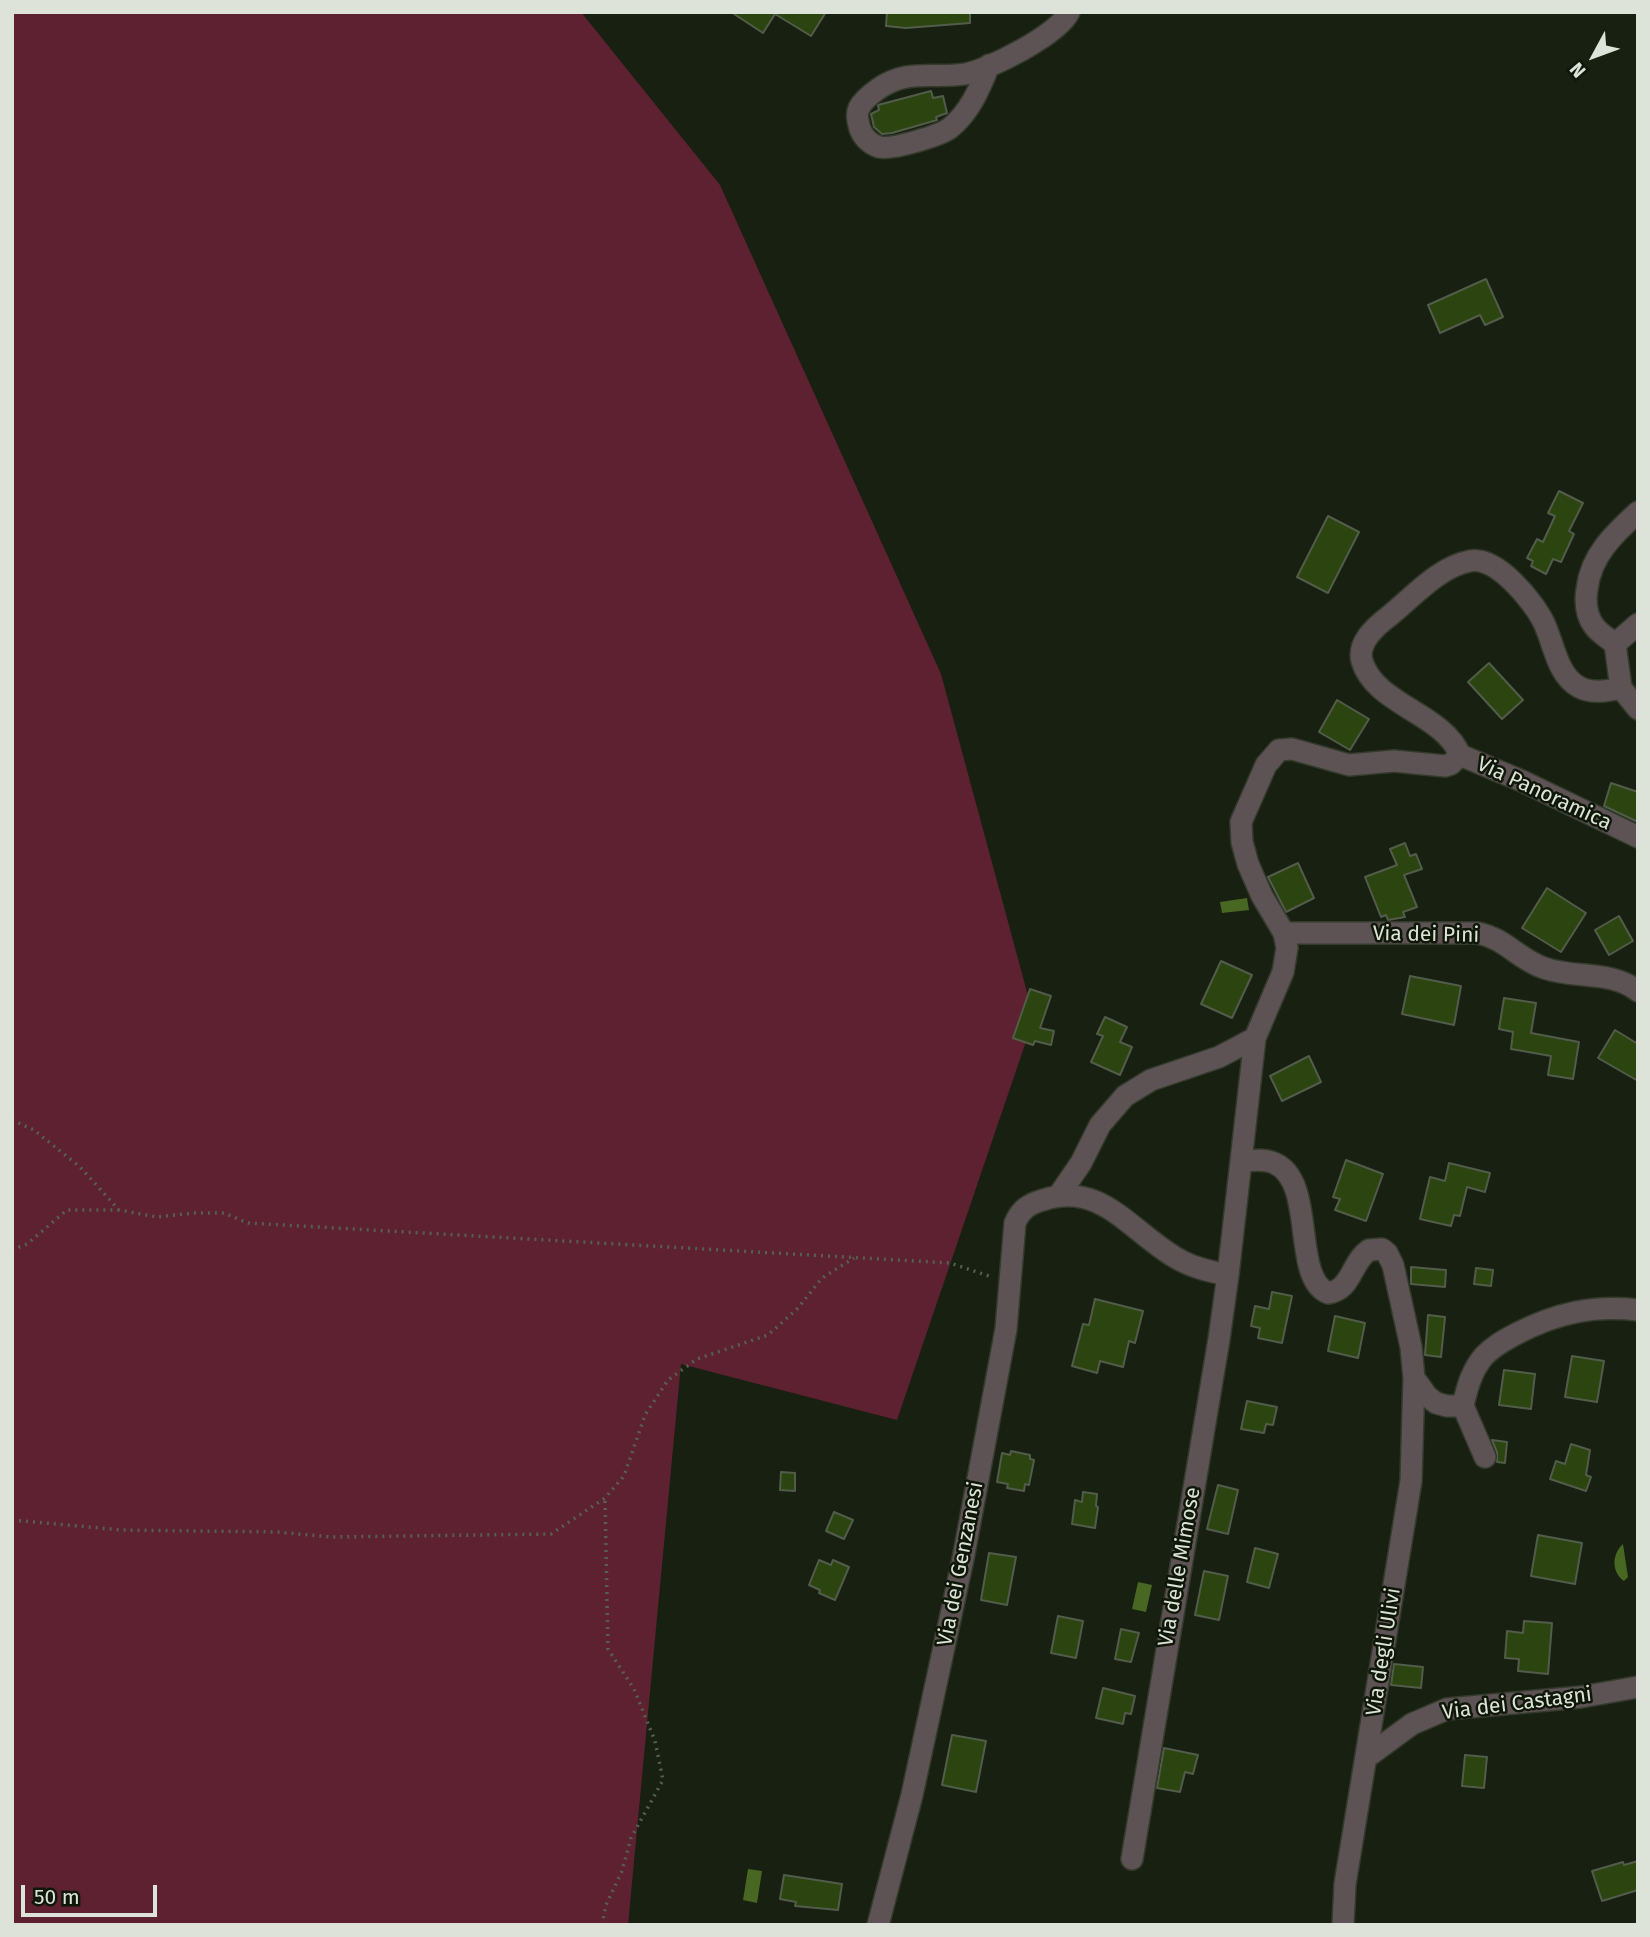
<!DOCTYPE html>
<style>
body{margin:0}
#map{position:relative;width:1650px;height:1937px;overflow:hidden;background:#182011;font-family:"Fira Sans",sans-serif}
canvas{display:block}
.frame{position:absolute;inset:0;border:14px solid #dee3d9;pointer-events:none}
.north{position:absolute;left:1559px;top:21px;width:70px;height:70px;-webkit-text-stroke:5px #0f1708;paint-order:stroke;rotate:229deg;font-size:19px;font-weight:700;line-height:28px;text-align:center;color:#dee3d9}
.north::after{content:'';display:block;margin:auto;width:24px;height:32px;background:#dee3d9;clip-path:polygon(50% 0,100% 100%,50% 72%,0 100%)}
.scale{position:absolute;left:21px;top:1885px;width:136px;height:32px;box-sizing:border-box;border:4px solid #dee3d9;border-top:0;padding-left:9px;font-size:21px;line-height:24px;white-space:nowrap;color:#dee3d9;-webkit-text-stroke:5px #0f1708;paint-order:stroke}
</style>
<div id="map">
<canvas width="1650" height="1937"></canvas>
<div class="frame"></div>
<div class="north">N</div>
<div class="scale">50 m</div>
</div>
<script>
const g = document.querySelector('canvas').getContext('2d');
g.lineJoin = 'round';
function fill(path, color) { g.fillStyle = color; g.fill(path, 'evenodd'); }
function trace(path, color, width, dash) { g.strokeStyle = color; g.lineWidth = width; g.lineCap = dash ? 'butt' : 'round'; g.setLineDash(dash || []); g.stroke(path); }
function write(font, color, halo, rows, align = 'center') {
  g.font = font + ' "Fira Sans",sans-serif'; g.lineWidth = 5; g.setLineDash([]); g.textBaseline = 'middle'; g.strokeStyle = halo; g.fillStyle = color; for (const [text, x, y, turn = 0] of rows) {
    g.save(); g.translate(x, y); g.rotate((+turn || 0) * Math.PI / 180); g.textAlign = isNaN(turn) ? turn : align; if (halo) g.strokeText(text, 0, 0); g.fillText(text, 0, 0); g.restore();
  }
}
fill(new Path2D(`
 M12,12H581L720,185L941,674L1034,1018L897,1420L681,1364L628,1925H12Z`), '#5d2131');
fill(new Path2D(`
 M1247,898L1249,910L1222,913L1220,902Z
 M1623,1544L1628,1577L1624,1581C1611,1572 1612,1554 1623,1544Z
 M1138,1582L1152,1585L1146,1612L1132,1609Z
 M748,1869L762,1871L757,1903L743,1900Z`), '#476722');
const building = new Path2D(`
 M731,12H826L811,36L775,14L763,33Z
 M887,12H970V23L906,28L886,26Z
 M931,91L933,98L943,96L947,113L936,117L937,120L892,133L882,134L874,127L871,114L879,110L878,105Z
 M1486,279L1503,317L1485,325L1480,315L1440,333L1428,305Z
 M1559,491L1583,503L1569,531L1574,534L1561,562L1553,559L1546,574L1531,566L1533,561L1527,558L1537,539L1543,542L1555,516L1548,513Z
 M1328,516L1359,532L1328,593L1297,577Z
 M1489,663L1523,700L1502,719L1468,682Z
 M1337,700L1369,719L1350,750L1319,732Z
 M1611,783L1638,792V822L1604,806Z
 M1405,843L1410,856L1416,854L1422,869L1404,875L1417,907L1403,912L1405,917L1388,920L1386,915L1381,917L1365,877L1397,865L1390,849Z
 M1298,863L1314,898L1286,912L1268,877Z
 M1547,888L1586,913L1561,952L1522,928Z
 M1619,916L1633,941L1609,955L1595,930Z
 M1221,961L1252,975L1232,1018L1201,1004Z
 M1410,976L1461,986L1454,1025L1402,1014Z
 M1030,989L1051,996L1040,1028L1054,1031L1051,1045L1035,1041L1033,1045L1013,1038Z
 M1504,998L1536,1003L1531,1033L1579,1042L1573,1079L1548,1075L1551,1056L1511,1049L1513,1032L1499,1029Z
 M1105,1017L1127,1027L1120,1042L1132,1047L1120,1075L1091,1062L1103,1036L1097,1034Z
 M1615,1030L1638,1044V1081L1598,1058Z
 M1309,1056L1321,1082L1282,1101L1270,1076Z
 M1346,1160L1383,1174L1366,1221L1335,1210L1340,1199L1333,1197Z
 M1449,1163L1490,1173L1485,1192L1467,1187L1460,1216L1454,1215L1451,1226L1420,1219L1430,1177L1445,1181Z
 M1411,1267L1446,1270L1445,1287L1411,1284Z
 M1476,1268L1493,1270L1491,1286L1474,1284Z
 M1272,1292L1292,1296L1282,1343L1258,1338L1260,1328L1251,1326L1255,1306L1269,1309Z
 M1095,1299L1143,1311L1135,1343L1129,1341L1123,1367L1100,1361L1097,1373L1072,1366L1083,1324L1089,1325Z
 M1428,1315L1445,1317L1441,1357L1425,1355Z
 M1335,1316L1365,1323L1358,1358L1328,1351Z
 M1572,1356L1604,1361L1597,1402L1565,1397Z
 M1504,1370L1535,1374L1531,1409L1499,1405Z
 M1247,1401L1277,1407L1273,1425L1266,1424L1264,1433L1241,1429Z
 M1492,1440L1507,1442L1505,1463L1497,1462V1452Z
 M1571,1444L1590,1450L1586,1475L1591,1477L1586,1491L1550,1479L1556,1461L1565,1464Z
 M1011,1451L1030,1455V1459L1034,1460L1029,1485L1025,1484L1024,1491L1007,1488L1008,1484L997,1482L1002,1453L1010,1455Z
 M781,1472L795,1473V1491L780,1490Z
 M1218,1485L1238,1490L1228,1534L1207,1529Z
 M1083,1492L1097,1494L1096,1506L1098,1507L1095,1528L1072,1524L1075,1500L1082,1502Z
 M834,1512L853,1520L844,1539L826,1531Z
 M1538,1535L1582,1543L1575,1584L1531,1576Z
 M1255,1548L1278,1554L1269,1588L1247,1582Z
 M989,1553L1016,1557L1007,1605L981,1600Z
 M819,1560L831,1565L833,1560L849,1567L835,1600L819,1593L820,1590L809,1585Z
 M1204,1571L1228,1576L1219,1620L1195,1615Z
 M1058,1616L1083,1621L1076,1658L1051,1653Z
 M1524,1621L1552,1623L1548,1674L1518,1671L1519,1659L1505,1658L1507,1631L1523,1633Z
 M1121,1629L1139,1633L1131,1662L1115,1659Z
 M1394,1664L1423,1667L1421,1688L1391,1685Z
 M1103,1688L1135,1696L1131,1714L1125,1713L1123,1724L1096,1718Z
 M952,1735L986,1741L976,1792L942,1785Z
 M1164,1748L1198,1755L1193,1774L1185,1772L1180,1792L1157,1788Z
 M1465,1755L1487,1757L1484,1788L1462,1786Z
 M1638,1861V1890L1602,1901L1592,1871L1623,1862L1624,1865Z
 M784,1875L842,1884L838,1910L795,1906L796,1902L780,1899Z`);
fill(building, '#2c440f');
trace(building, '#525c4a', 2);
const minor = new Path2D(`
 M989,65C980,88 970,112 950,128C939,136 892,150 879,147C870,144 863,137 860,129C858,122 856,114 859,108C863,100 871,94 878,89C908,68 933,79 965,74C989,70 1059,34 1069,12
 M1638,624L1615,644L1621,688L1638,709
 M1615,644C1608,638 1599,633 1594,626C1586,615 1585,602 1587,589C1591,555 1614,534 1638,512
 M1460,755C1443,713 1375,705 1362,661C1357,643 1375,627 1388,617C1412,598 1438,567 1470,561C1497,556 1534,602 1544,623C1554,644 1557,675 1579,687C1592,694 1607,691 1621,688
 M1284,933H1478C1506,939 1518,959 1544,968C1575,979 1611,970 1638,991
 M1241,1161L1255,1038
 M1059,1195L1081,1163L1100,1125L1125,1096L1151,1080L1219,1057L1255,1038L1283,972L1287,948L1284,933L1262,896L1248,864L1242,842L1241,822L1266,765L1279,750L1292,749L1349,765L1394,761L1445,766L1451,764L1460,755L1522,781L1638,837
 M1463,1406C1467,1387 1472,1370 1484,1356C1493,1346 1505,1340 1516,1334C1556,1313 1593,1305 1638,1310
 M1367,1757L1412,1724L1447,1709L1581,1697L1638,1687
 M1132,1859L1219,1339L1228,1275
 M878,1925L912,1795L963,1559L1006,1329L1015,1223C1021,1209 1029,1204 1043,1200C1099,1181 1129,1229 1173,1256C1190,1267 1208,1271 1228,1275L1241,1161C1251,1161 1264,1158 1274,1163C1317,1181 1291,1277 1328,1293C1352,1290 1351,1262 1369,1250L1382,1249L1387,1253L1393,1265L1411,1347L1414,1378L1427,1396L1436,1403L1447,1406H1463L1485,1457
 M1343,1925L1345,1884L1411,1481L1414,1378`);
trace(minor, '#343b2d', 24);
trace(new Path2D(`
 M12,1120L34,1130L80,1167L119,1210L157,1217L193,1213H224L248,1223L950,1263L992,1277
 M12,1250L27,1244L67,1210H119
 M12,1520L122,1530L277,1532L331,1537L551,1534L605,1498L624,1476L645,1415L668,1380L697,1359L768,1335L798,1308L822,1278L854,1258
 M602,1925L606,1905L622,1871L631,1838L663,1780L655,1741L634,1689L608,1649L605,1498`), '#585f52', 3.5, [2, 5]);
trace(minor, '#5d5355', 21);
write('21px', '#dee3d9', '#0f1708', [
 ["Via Panoramica",1544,794,25],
 ["Via dei Pini",1426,935,1],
 ["Via dei Genzanesi",961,1564,-79],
 ["Via delle Mimose",1180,1567,-80],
 ["Via degli Ulivi",1384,1652,-81],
 ["Via dei Castagni",1517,1704,-7]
]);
</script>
